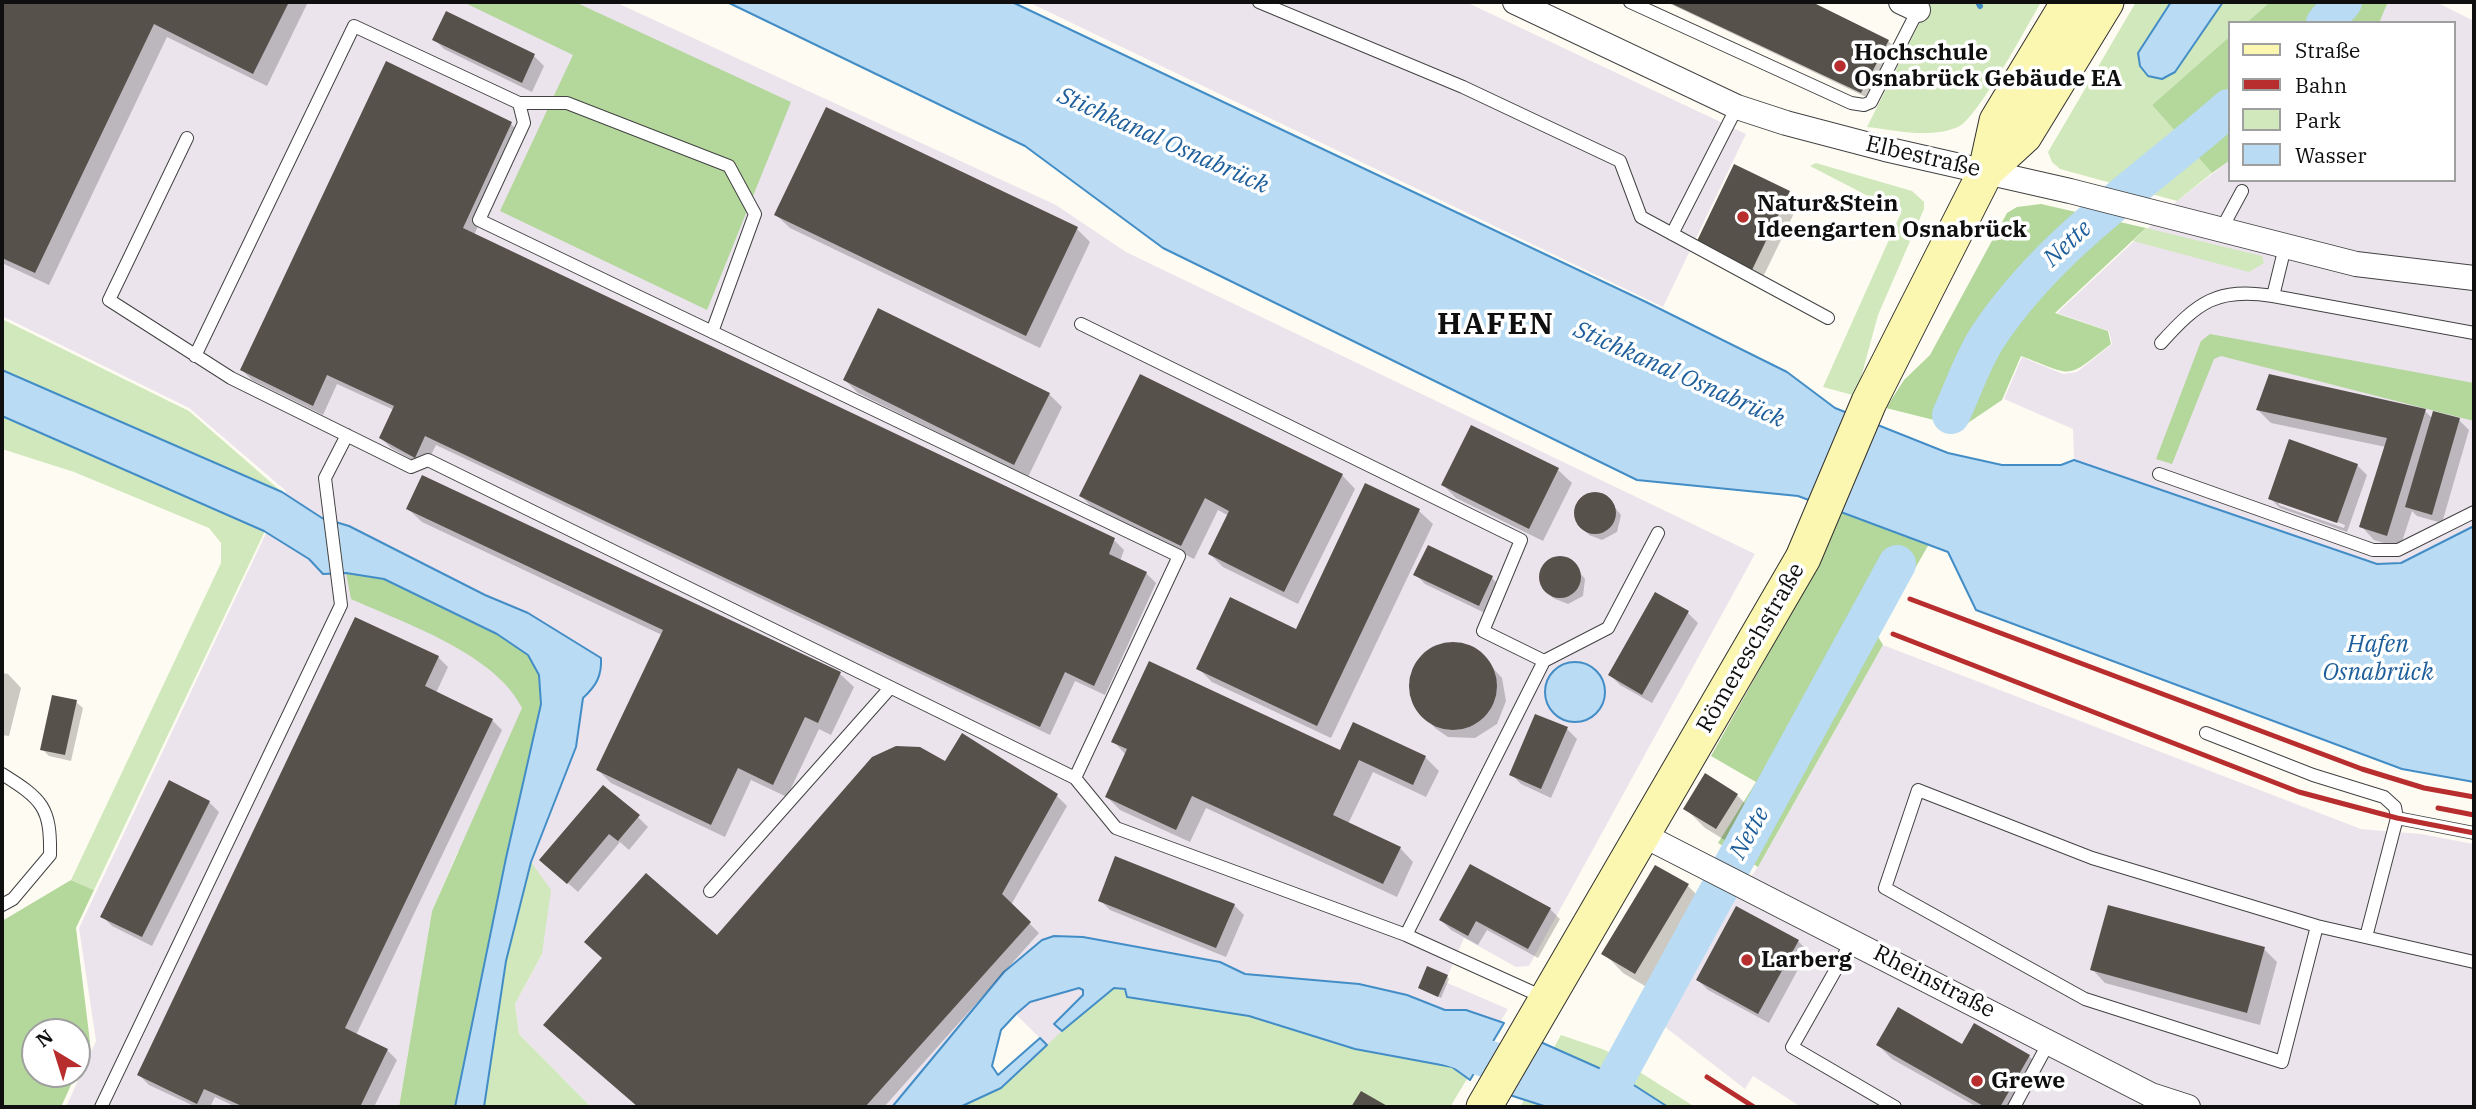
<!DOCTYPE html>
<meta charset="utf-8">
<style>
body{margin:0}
#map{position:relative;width:2476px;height:1109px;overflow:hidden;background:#fefcf2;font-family:"IBM Plex Serif",serif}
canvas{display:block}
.frame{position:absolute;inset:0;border:4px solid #0f0f0f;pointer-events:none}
.legend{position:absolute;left:2228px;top:21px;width:228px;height:161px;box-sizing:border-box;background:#fff;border:2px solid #9f9f9f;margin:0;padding:9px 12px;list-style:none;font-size:21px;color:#0f0f0f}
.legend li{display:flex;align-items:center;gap:14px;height:35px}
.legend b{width:35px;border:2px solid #9f9f9f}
.north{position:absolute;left:21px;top:1018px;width:70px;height:70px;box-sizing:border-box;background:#fff;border:2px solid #9f9f9f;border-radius:50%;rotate:322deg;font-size:19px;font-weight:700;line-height:28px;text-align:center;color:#0f0f0f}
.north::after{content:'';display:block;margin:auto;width:24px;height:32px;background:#b82d2e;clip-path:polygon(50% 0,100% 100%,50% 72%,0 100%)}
</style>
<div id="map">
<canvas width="2476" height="1109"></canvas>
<div class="frame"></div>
<ul class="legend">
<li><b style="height:9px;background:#fbf6b0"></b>Straße</li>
<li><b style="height:9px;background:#b82d2e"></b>Bahn</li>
<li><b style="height:19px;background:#d1e8bc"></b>Park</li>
<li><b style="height:19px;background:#b9dbf3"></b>Wasser</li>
</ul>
<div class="north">N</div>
</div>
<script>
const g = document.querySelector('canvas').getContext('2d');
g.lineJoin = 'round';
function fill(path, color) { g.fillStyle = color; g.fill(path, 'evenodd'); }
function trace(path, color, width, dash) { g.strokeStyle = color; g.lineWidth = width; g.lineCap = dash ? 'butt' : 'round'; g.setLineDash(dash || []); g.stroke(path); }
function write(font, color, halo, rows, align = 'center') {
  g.font = font + ' "IBM Plex Serif",serif'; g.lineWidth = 7; g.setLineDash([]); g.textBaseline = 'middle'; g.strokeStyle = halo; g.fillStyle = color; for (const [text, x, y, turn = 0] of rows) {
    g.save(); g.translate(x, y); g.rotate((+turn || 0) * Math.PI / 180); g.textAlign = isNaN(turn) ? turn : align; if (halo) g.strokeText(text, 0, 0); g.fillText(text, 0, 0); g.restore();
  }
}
fill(new Path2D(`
 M2,2H615L1056,205L1126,252L1755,554L1529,966L1516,967L1464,938L1445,982L1508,1009L1450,1107H1092L1074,1093L1047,1045L991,990L891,1107H591L519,1034L515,1004L542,954L530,862L458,851L432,911L399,1107H66L96,1041L79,928L286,491L189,408L2,316Z
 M1028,2H1466L1746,134L1663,307Z
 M2388,2H2436L2474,21V526L2401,563L2377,564L2074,460L2073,429L2004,399L2022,357L2063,374L2077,372L2112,344L2109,331L2057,313L2177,201L2229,161V180H2453V23H2379Z
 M1883,645L2361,829L2421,834L2474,844V1107H1801L1753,1076L1745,1089L1665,1027L1731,904L1758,867Z`), '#ece4ed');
fill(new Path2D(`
 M1930,2H2041C2027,26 1978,118 1958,127C1930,139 1895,130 1867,127Z
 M2136,2H2270L2246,23H2229V37L2152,105L2212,173L2177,201L2060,169L2052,162L2048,152Z
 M1816,163L1912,191L1924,202V209L1878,315L1856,396L1823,387L1901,213L1810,166Z
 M2146,228L2262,256L2264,263L2249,272L2133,241Z
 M2,319L189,411L282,492L2,370Z
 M2,416L265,531L94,890L71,880L221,563V543L209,528L74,472L2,449Z
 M531,862L551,890L542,954L515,1004L519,1034L591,1107H484L506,961Z
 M1114,988L1249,1016L1355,1049L1452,1067L1467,1079L1450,1107H1389L1361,1092L1351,1107H960L1001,1088L1090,1005Z
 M1561,1035L1605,1050L1695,1107H1520Z`), '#d1e8bc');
fill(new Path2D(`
 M463,2H575L791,102L707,310L500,211L573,55Z
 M2270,2H2388L2379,23H2246Z
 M2229,37V161L2212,173L2152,105Z
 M2041,204L2146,228L2055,313L2108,331L2111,344C2064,381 2075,376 2021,356L2002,400L1962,427L1886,408L1904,380L1930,355L2007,213L2017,207Z
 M2210,334L2474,383V421L2221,356L2214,359L2172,464L2156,459L2201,341Z
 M1842,512L1929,544L1877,635L1883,645L1758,867L1718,843L1756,782L1711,756L1819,564Z
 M346,573L384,579L497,634L528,655L539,675L541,704L506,858L455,1107H399L432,911L522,708C496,654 404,623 351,599Z
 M71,880L94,890L76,928L90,1042L77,1071V1032H35V1074H76L61,1107H2V921Z`), '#b4d79c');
const water = new Path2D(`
 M727,2H1012L1646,302L1787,372L1835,408L1948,453L2002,465H2061L2074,460L2377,564L2401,563L2474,526V782L2402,769L1976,610L1948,552L1798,496L1637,480L1163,248L1025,146Z
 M2171,2H2223L2175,72L2162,79L2148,76L2140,66L2138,53Z
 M2,370L282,492L322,518L349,526L485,595L528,613L601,658C602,676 596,686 583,698L576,747L531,862L506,961L484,1107H455L506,858L541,704L539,675L528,655L497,634L384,579L346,573L323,574L309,559L264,531L2,416Z
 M1545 692a30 30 0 1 1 60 0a30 30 0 1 1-60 0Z
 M1054,936L1083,937L1220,962L1245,974L1359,984L1407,995L1445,1010H1466L1504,1023L1470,1080L1452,1067L1355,1049L1249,1016L1127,997L1125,989L1114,988L1062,1031L1054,1024L1083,995V990L1079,988L1030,1002L1016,1014L1001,1030L992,1066L998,1075L1040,1038L1047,1045L1001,1088L960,1107H892L1004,972L1042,940Z
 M1527,1036L1626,1080L1668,1107H1547L1494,1090Z`);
fill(water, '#b9dbf3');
trace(water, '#438dc7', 2);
fill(new Path2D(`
 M2,2H308L267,86L167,37L49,285L2,263Z
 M1666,2H1808L1888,41L1895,47L1868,98Z
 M434,39L534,56L544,66L532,92L444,49Z
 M387,64L511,124L521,134L474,235L1114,540L1124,550L1120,561L1146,573L1156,583L1105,695L1075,681L1050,735L436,445L425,467L391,448L381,438L394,410L337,384L323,415L252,380L242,370Z
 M1734,166L1789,193L1799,203L1762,279L1708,252Z
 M776,215L1077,229L1090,242L1040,348L790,228Z
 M845,380L1049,394L1062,407L1028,477L858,393Z
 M2258,410L2425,411L2432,418L2459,420L2469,430L2442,523L2417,516L2412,511L2400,548L2374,540L2361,526L2386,447L2271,423Z
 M1472,427L1558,470L1572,483L1543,541L1456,498L1443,485Z
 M2357,465L2367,475L2347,532L2280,508L2270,498ZM2279,501L2345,525L2344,528L2279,505Z
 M1342,475L1355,489L1298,604L1223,567L1210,554L1229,516L1218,510L1194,559L1094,509L1081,496Z
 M423,477L840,674L854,687L831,735L819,729L787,797L751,780L725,837L611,783L598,770L662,635L422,522L408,509Z
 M1366,485L1419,511L1433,524L1331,738L1212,682L1198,668L1297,631Z
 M1591,494L1607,498L1621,515L1617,532L1602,540L1589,535L1576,517L1579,502Z
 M1428,547L1492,578L1502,588L1489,615L1425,584L1415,574Z
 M1555,558L1570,561L1585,579L1583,596L1568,604L1553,598L1541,581L1545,565Z
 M1656,595L1688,613L1698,623L1652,703L1620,685L1610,675Z
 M1456,644L1471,648L1482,656L1502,678L1506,701L1497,724L1475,738L1448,737L1435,728L1414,705L1410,690L1412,674L1426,653L1440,646Z
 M438,657L448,667L436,693L492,720L502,730L356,1035L387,1050L397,1060L374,1107H236L215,1097L210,1107H196L149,1085L139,1075Z
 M2,673L8,674L21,688L9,736L2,735Z
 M76,702L83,708L71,761L49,756L42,749Z
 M1567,729L1577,739L1551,798L1521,784L1511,774Z
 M1114,742L1425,757L1439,771L1426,797L1373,772L1348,824L1400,848L1413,862L1397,897L1206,808L1190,842L1120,810L1107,797L1126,755Z
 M945,763L1057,796L1067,806L1011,905L1039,933L884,1107H639L555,1035L717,937Z
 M1737,795L1756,815L1736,847L1705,828L1685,808Z
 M209,802L219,812L152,946L112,926L102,916Z
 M638,817L648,827L629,850L620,842L578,892L542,860Z
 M1688,886L1707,905L1655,992L1623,973L1604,953Z
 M1100,900L1234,905L1244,915L1226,957L1110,910Z
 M1550,909L1560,919L1538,958L1487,930L1478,945L1451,930L1441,920Z
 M1798,941L1808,951L1769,1023L1708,990L1698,980Z
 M2264,949L2277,962L2260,1025L2105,983L2092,969Z
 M1447,976L1449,979L1441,998L1420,988Z
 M1878,1045L1963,1047L2029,1056L2042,1069L2020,1107H1977L1892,1059Z`), '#0003');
trace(new Path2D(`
 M1978,2L1980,6`), '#438dc7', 6);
trace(new Path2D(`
 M2325,23L2343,2
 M1951,415C1963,390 1972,361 1987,338C2049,243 2145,182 2229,108
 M1436,1042L1579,1089L1610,1107
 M1603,1102L1897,564`), '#b9dbf3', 38);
fill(new Path2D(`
 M2,2H289L253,74L154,24L35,273L2,258Z
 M1668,2H1812L1889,40L1861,93Z
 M446,11L535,54L522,83L432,40Z
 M386,61L512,122L463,228L1115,538L1109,554L1147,572L1094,686L1065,672L1040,727L425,436L415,458L379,438L394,406L327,375L313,406L240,370Z
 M826,107L1078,227L1026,336L774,215Z
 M1734,164L1790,191L1752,270L1696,243Z
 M878,308L1050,393L1014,465L843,380Z
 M1140,374L1343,474L1284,592L1208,554L1229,511L1205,498L1181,546L1079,496Z
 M2269,374L2426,409L2387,536L2359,527L2387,438L2256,410Z
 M2433,411L2460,418L2432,515L2405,507Z
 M1471,425L1559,468L1529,529L1441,485Z
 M2289,439L2358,464L2337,523L2268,499Z
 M422,475L841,672L818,723L805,717L773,785L738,768L711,825L596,770L663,630L406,509Z
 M1365,483L1420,509L1317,726L1196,669L1230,597L1296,629Z
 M1574 513a21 21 0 1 1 42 0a21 21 0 1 1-42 0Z
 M1428,545L1493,576L1479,606L1413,575Z
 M1539 577a21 21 0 1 1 42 0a21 21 0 1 1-42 0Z
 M1655,592L1689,611L1642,695L1608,675Z
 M355,617L439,656L425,686L493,719L345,1028L388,1049L360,1107H244L204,1089L197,1104L137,1075Z
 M1409 686a44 44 0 1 1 88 0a44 44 0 1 1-88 0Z
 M1149,661L1340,750L1353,722L1426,756L1413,785L1359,760L1333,815L1401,847L1383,884L1192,796L1176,830L1105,797L1127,749L1111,742Z
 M52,695L77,700L65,755L40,750Z
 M1535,714L1568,727L1541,789L1509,775Z
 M962,733L1058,794L1002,894L1031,922L865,1107H638L543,1025L602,958L584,942L646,873L717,935L872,757L896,746L920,747L945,761Z
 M1705,773L1738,794L1716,829L1683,809Z
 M169,780L210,801L142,937L100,917Z
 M603,785L640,815L618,841L609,834L567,884L539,860Z
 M1115,856L1235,904L1216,948L1098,901Z
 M1470,864L1551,908L1528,949L1476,921L1468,936L1439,920Z
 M1655,865L1689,884L1635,974L1601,954Z
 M2108,905L2265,947L2247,1013L2090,970Z
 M1736,906L1799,940L1758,1014L1696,980Z
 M1427,966L1448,975L1438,997L1418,988Z
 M1898,1007L1962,1044L1974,1023L2030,1055L2000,1107H1985L1876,1045Z
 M1361,1091L1389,1107H1351Z`), '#57514c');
const lane = new Path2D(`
 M1259,2L1463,87L1620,161L1641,217L1828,318
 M1630,2L1851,103L1864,105L1871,102L1918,10
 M519,103L524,123L479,220L1179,556L1075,778
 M187,138L109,300L231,378L411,467L428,460L1075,778L1116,828L1406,935L1545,998
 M2221,230L2242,191
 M1672,234L1737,107
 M2273,296L2474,333
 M1081,324L1521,540L1483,631L1544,661L1406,935
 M2161,343C2198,302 2217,287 2273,296L2285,247
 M195,356L354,26L519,103H567L729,166L755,214L712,332
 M2159,474L2373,550H2398L2474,512
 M1544,661L1608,628L1658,533
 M2206,733L2313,775L2384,797L2395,807L2397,818L2366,937
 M2,774C42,799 51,807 50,855L13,899L2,905
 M2397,818L2474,833
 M710,891L890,688
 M2317,926L2282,1062L2085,999L1885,888L1918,790L2092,858L2317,926L2474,962
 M1852,941L1792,1047L1895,1107
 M101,1107L341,605L325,478L347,435
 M2014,1107L2049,1042`);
const street = new Path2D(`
 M1515,2L1737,107L1786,123L1885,149L2070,191L2356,264L2474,278
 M1901,2L1918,10
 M1643,835L2151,1095L2188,1107`);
const secondary = new Path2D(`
 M1986,171L2024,136L2106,2
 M1484,1107L1803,558L1869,402L1986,171L1997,121L2069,2`);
trace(lane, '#424242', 14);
trace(street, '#424242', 26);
trace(secondary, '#313131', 37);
trace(lane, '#fff', 12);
trace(street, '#fff', 24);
trace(secondary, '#fbf6b0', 35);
trace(new Path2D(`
 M1910,599L2362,769L2424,788L2474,797
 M1893,634L2299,792L2397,818L2474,833
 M2438,808L2474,815
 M1707,1077L1754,1107`), '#b82d2e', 5);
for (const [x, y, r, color] of [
 [1840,66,7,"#b82d2e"],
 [1743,217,7,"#b82d2e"],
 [1747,960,7,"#b82d2e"],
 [1977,1081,7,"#b82d2e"]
]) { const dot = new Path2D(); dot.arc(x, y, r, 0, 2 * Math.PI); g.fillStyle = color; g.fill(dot); trace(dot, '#fff', 2.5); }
write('bold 23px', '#0f0f0f', '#fff', [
 ["Hochschule",1854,53],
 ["Osnabrück Gebäude EA",1854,79],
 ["Natur&Stein",1757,204],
 ["Ideengarten Osnabrück",1757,230],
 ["Larberg",1761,960],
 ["Grewe",1991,1081]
], 'left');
write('23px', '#0f0f0f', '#fff', [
 ["Elbestraße",1923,157,13],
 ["Römereschstraße",1751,648,-60],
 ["Rheinstraße",1934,982,27]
]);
write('italic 24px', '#1e5f9b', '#fff', [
 ["Stichkanal Osnabrück",1163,141,24],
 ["Nette",2068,244,-43],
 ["Stichkanal Osnabrück",1679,375,24],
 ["Hafen",2378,645],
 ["Osnabrück",2378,673],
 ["Nette",1750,833,-61]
]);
g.letterSpacing = '2px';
write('bold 30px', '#0f0f0f', '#fff', [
 ["HAFEN",1496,325]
]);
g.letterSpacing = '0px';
</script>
